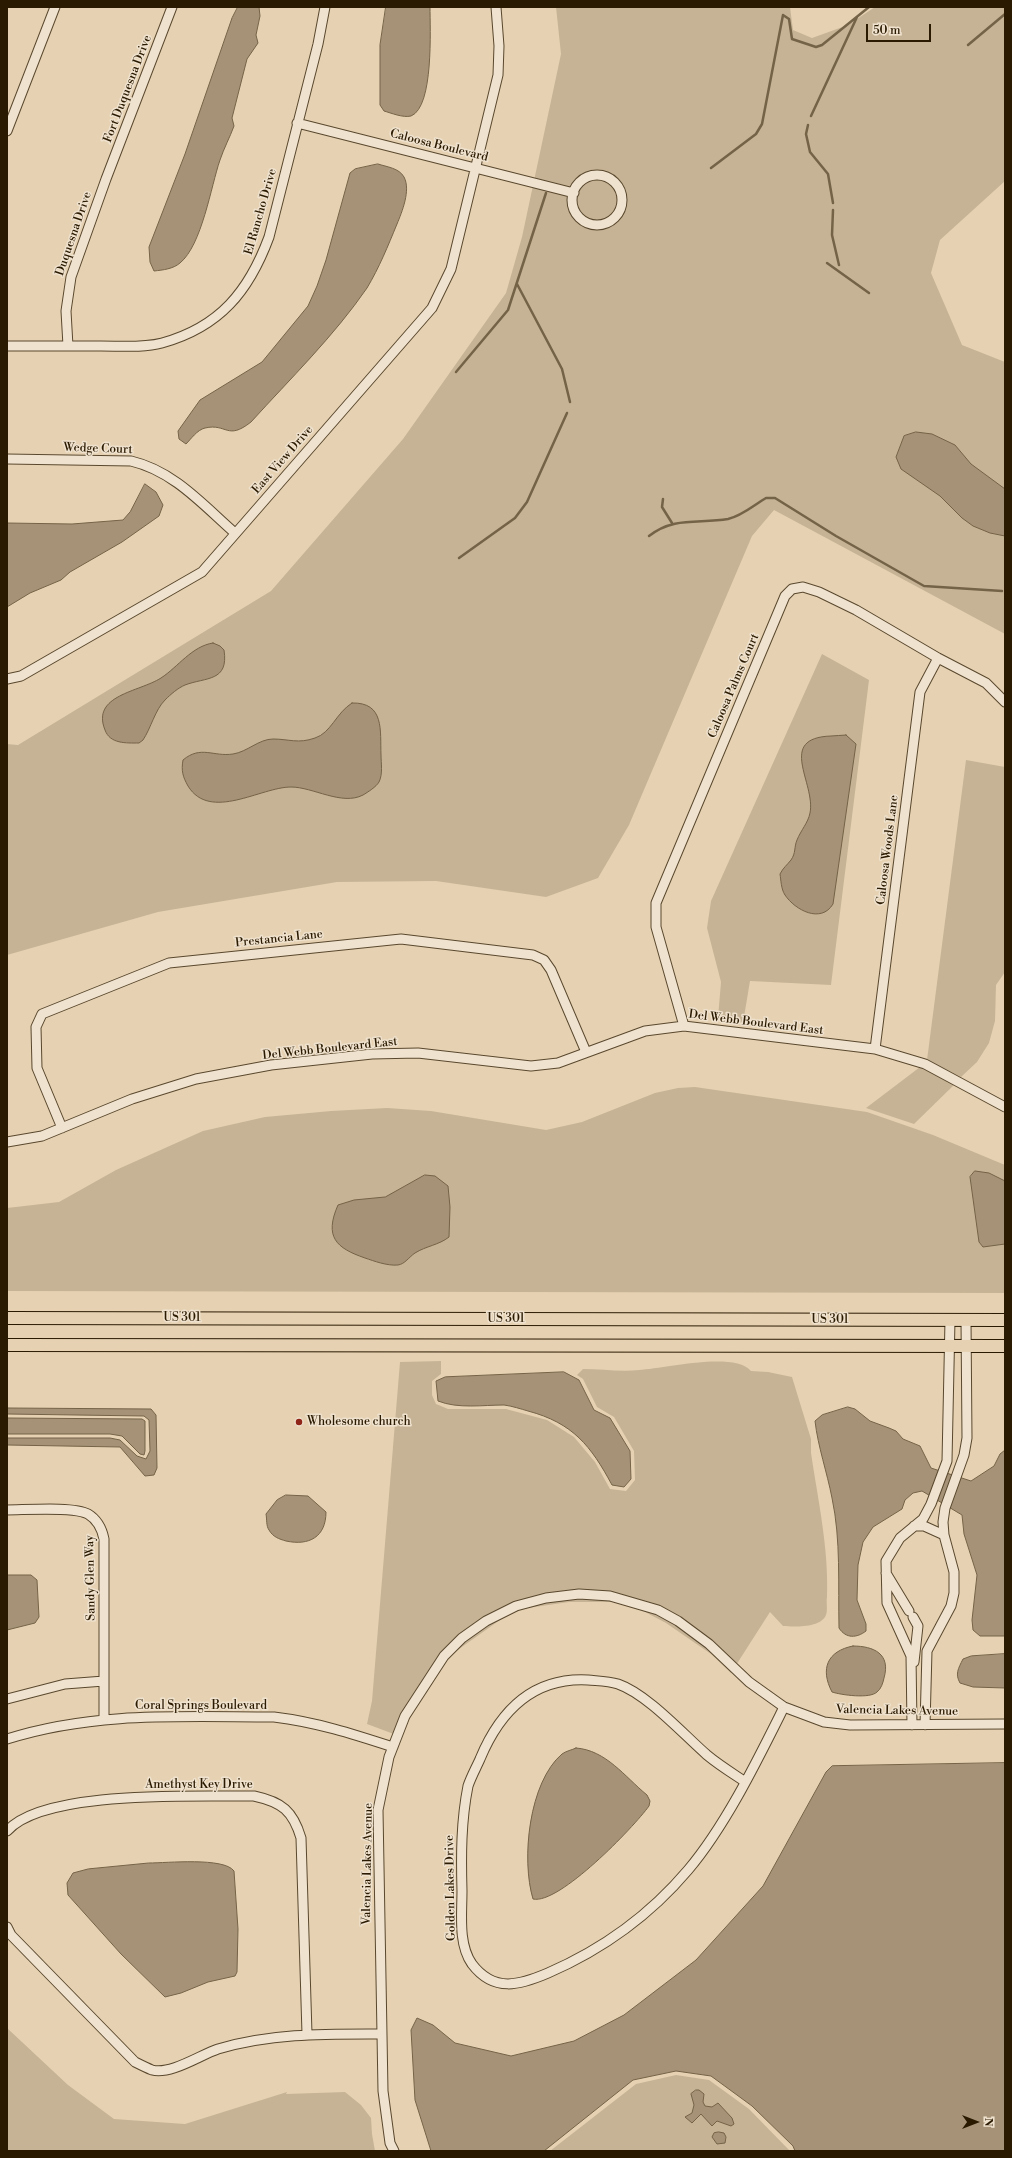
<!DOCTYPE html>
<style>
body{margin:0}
#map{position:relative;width:1012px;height:2158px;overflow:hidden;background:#e6d2b3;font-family:"Libre Bodoni",serif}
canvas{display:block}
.frame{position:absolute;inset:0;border:8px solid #2b1a02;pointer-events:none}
.north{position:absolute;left:956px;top:2102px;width:40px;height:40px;-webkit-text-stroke:3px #efe2ce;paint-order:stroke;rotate:90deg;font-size:11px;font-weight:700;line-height:16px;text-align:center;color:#2b1a02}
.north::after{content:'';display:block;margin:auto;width:14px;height:18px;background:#2b1a02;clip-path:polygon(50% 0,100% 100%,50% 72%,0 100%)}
.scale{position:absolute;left:866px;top:24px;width:65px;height:18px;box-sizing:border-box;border:2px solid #2b1a02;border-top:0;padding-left:5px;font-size:12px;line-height:14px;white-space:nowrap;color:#2b1a02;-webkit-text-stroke:3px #efe2ce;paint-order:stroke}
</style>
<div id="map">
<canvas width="1012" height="2158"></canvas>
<div class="frame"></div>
<div class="north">N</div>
<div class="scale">50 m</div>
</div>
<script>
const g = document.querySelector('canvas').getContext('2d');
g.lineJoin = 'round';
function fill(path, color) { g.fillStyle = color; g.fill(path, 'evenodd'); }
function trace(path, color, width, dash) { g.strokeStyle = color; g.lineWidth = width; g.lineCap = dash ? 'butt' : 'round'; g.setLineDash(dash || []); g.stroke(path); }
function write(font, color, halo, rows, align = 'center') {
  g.font = font + ' "Libre Bodoni",serif'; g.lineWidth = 3; g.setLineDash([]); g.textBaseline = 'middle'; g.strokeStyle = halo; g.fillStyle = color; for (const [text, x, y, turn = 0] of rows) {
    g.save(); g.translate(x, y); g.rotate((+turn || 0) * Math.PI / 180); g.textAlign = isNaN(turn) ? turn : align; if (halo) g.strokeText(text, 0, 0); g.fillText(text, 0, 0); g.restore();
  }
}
fill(new Path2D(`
 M556,7H790L793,30L812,38L848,25L875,7H1005V181L940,240L931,273L962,345L1005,362V634L774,510L752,536L629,825L598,878L546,897L436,881L337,882L158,912L7,955V744L18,745L271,591L403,439L506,293L522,237L561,54Z
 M822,654L869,680L831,985L750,981L743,1023L718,1018L721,982L707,928L711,901Z
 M966,760L1005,767V972L996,985L995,1021L989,1043L977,1062L961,1077L927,1060Z
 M920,1067L955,1084L914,1124L866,1108Z
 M695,1087L867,1112L933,1135L1005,1165V1293L7,1291V1208L59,1202L116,1170L203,1131L265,1117L331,1111L387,1108L431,1111L546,1130L582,1122L655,1093L678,1088Z
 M441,1361V1374L432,1381V1395L436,1404L448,1409H506L547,1420L574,1437L595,1462L610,1489L626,1491L635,1480L634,1451L614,1417L597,1407L583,1379L577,1375L583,1369C601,1369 621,1372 639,1370C663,1369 734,1351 751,1371L768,1372L792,1377L811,1439V1453C818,1500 829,1549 827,1597C826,1602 828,1610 826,1615C821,1628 794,1627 783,1626L770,1612L731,1673L711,1654L666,1623L626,1602H569L514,1610L452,1654L413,1704L399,1736L367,1724L372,1701L400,1362Z
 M7,2028L68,2085L114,2119L185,2124L287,2092L286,2094L345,2092L361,2105L371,2118L372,2134L375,2151H7Z
 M676,2075L709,2080L749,2109L790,2151H550L636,2084Z`), '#c6b395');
const water = new Path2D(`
 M238,7H259L260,16L256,35L258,43L247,59L232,118L234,126C230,137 224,148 220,160C211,186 202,245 180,263C173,269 163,270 154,271L150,262L149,247L185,154L232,18Z
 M386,7H430C430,28 434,107 411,116C403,118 391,113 384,111L380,105V45Z
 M378,164C387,167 399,168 404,177C411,190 402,212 397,224C388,246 379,268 367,288C334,336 290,379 251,422C227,441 227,423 205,428C197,430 191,439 186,444L179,439L178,431L200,400L262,362L308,306L317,286L326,260L350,173L355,169Z
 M916,432L932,434L955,445L971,464L1005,489V536L990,533L973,526L962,518L940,496L901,469L896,457L904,436Z
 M145,484L156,492L163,505L159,516L122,542L70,572L61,580L30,593L7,607V523L72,524L123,520L130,512Z
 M213,643L220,646L224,650C229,682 206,677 185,685C178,688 171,694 165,700C155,710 151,728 143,740L139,743C126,743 110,744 105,730C91,695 139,692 161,678C178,667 192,646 213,643Z
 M352,703C385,702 380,731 381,755C381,763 383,774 379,782C376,787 368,792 363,795C342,806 313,787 291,787C261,787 210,822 188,786C183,777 181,771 183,760C201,745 213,757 233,754C247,752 259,739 273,739C289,739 298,744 315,738C331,733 336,713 352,703Z
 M846,735L856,744L833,904C821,924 795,910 785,895C781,889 781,880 780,874C783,868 787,865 791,860C796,853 794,847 797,840C801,830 808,823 810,813C816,783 776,738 831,736C836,736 841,735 846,735Z
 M975,1171L989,1173L1005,1181V1244L983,1247L979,1242L970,1177Z
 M425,1175L435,1176L448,1186L450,1207L449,1237C439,1245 426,1246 415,1253C409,1257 405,1264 398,1265C387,1266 374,1261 365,1258C336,1248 324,1237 338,1205L354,1200L385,1197Z
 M564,1372L579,1380L594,1410L610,1418L630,1451L631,1479L624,1487L612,1485C591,1446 573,1423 528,1411C521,1409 512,1406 504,1405C483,1405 458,1409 438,1401L436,1381L445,1377Z
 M848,1407L855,1409L870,1421L889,1428L896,1431L903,1439L920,1446L931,1468L971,1481L994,1466L1000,1454L1005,1450V1636H980L973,1630L972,1620L977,1575L964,1534L962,1515L922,1491L913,1493L905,1500L902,1509L873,1527L863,1542L858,1565L857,1600L866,1624V1631C857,1638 846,1639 839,1628C838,1585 841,1540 832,1498C827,1472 818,1447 815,1421L822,1415Z
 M7,1408L151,1409L156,1415L157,1468L154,1475L145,1476L120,1447L7,1445V1438H110L120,1440L137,1456L146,1459L150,1451L149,1420L144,1416L7,1414Z
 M7,1418L142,1419L145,1421V1451L144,1455L140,1454L122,1436L110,1434H7Z
 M286,1495L308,1496L326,1512C326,1537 309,1546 286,1541C279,1539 273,1537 269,1530C266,1526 267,1519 266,1514L277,1500Z
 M7,1575H31L37,1580L39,1617L35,1623L7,1630Z
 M853,1646C874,1646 891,1654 884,1678C883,1683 881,1689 877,1692C870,1699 841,1695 832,1692C820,1669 827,1651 853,1646Z
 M1005,1654V1688L973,1687L960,1683C955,1674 958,1669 963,1659L971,1656Z
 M576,1748C606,1750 625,1777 647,1795L650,1801L649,1806C634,1827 559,1905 533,1899C521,1859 529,1782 562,1754C566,1751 572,1750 576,1748Z
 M1005,1763V2151H795L793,2146L752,2106L711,2076L676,2071L633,2080L544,2151H431L415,2100L411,2030L417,2018L433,2025L455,2043L511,2056L574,2041L624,2015L696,1960L763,1886L826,1772L832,1766Z
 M149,1863C167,1863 224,1857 234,1871L238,1929L237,1972L235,1976L208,1982L181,1993L165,1997L121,1954L68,1895L67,1883L73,1873L88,1869Z
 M696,2090H699L704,2094L703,2102L705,2106L712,2107L718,2103L732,2118L734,2124L731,2126L717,2121L712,2126L701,2114L692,2123L685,2117L692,2113L694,2105L691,2094Z
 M719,2132L724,2133L726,2137L725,2143L717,2144L712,2137L714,2133Z`);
fill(water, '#a69377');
trace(water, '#756348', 1);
trace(new Path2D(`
 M968,45L1005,14
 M811,116L857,17
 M808,125L806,134L810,152L828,174L833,203
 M711,168L756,134L762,124L783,15L789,19L792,39L816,47L822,45L869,7
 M833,210L832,235L839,265
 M827,263L869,293
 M517,284L562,369L570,402
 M456,372L508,310L546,193
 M663,499L662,507L672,523
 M649,536C674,516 699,524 728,519C742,516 754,505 766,498H775L836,536L924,586L1002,591
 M459,558L515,518L527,502L567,413`), '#756348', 2.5);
const minor = new Path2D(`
 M297,123L574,193
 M7,131L55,7
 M572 200a25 25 0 1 1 50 0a25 25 0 1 1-50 0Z
 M7,346C38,346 70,346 101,346C121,346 143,348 162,343C220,327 249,291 269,237L318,44L325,7
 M68,346L66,311L71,277L106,179L172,7
 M7,459L131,461C174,471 203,505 235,533
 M7,679L21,676L202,572L432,308L451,269L498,75L499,46L496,7
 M684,1026L656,927V903L785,596L792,589L803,587L819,592L856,610L938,658L986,683L1005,702
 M875,1049L920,692L938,658
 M62,1128L37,1068L36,1027L42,1014L169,963L401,939L533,955L544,960L551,970L586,1052
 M7,1142L42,1136L132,1099L196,1079L271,1065L372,1054L418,1053L531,1066L558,1063L645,1031L684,1026L875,1049L925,1064L1005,1107
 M7,1510C25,1510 74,1506 88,1514C98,1520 102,1529 104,1539V1719
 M914,1526H924L944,1535
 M886,1573L909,1611
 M913,1617L918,1626L914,1662
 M7,1699L65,1684L104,1681
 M912,1725L911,1656L887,1603L886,1561L900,1538L923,1519L931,1504L947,1461L950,1320
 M925,1725L927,1651L951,1606L954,1593V1572L944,1535L943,1522L945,1508L964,1455L967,1438L966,1320
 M7,1739C95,1711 184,1717 274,1717C316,1722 353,1734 393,1747
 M744,1781C732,1773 719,1765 707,1755C683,1734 647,1694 618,1684C608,1681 598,1681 588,1680C533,1677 500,1711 480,1759C476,1768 471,1777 468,1786C461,1821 461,1856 462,1891C462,1914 458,1944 472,1964C494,1993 520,1985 548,1973C601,1950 650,1915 688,1870C726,1825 758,1759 784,1707
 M7,1831C44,1789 198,1797 254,1796C282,1802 293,1811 301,1838L307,2034
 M7,1927L11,1935L135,2062C141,2065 147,2068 152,2070C171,2075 200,2055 218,2049C272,2033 326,2034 381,2034
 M394,2151L390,2143L383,2091L378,1810L389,1757L405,1716L444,1656L462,1638L486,1621L516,1606L546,1598L579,1594L610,1596L658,1610L678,1621L709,1644L749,1682L784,1707L824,1722L850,1725L1005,1724`);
const major = new Path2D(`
 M7,1318L1005,1320
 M7,1345L1005,1346`);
trace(minor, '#5a482e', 11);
trace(major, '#2b1a02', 14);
trace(minor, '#efe2ce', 9);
trace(major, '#e6d2b3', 12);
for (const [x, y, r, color] of [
 [299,1422,4,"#8f2418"]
]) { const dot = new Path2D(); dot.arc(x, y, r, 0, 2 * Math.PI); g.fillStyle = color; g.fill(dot); trace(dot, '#efe2ce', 1.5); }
write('12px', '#2b1a02', '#efe2ce', [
 ["Fort Duquesna Drive",128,89,-69],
 ["Caloosa Boulevard",439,146,14],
 ["El Rancho Drive",261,212,-74],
 ["Duquesna Drive",74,234,-71],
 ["Wedge Court",98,449,2],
 ["East View Drive",283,460,-49],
 ["Caloosa Palms Court",734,686,-67],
 ["Caloosa Woods Lane",888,850,-83],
 ["Prestancia Lane",279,939,-6],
 ["Del Webb Boulevard East",756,1023,7],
 ["Del Webb Boulevard East",330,1049,-6],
 ["US 301",182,1318],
 ["US 301",506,1319],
 ["US 301",830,1320],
 ["Sandy Glen Way",91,1578,-91],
 ["Coral Springs Boulevard",201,1706],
 ["Valencia Lakes Avenue",897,1711,1],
 ["Amethyst Key Drive",199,1785],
 ["Valencia Lakes Avenue",368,1864,-89],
 ["Golden Lakes Drive",451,1888,-91]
]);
write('12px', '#2b1a02', '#efe2ce', [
 ["Wholesome church",307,1422]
], 'left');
</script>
